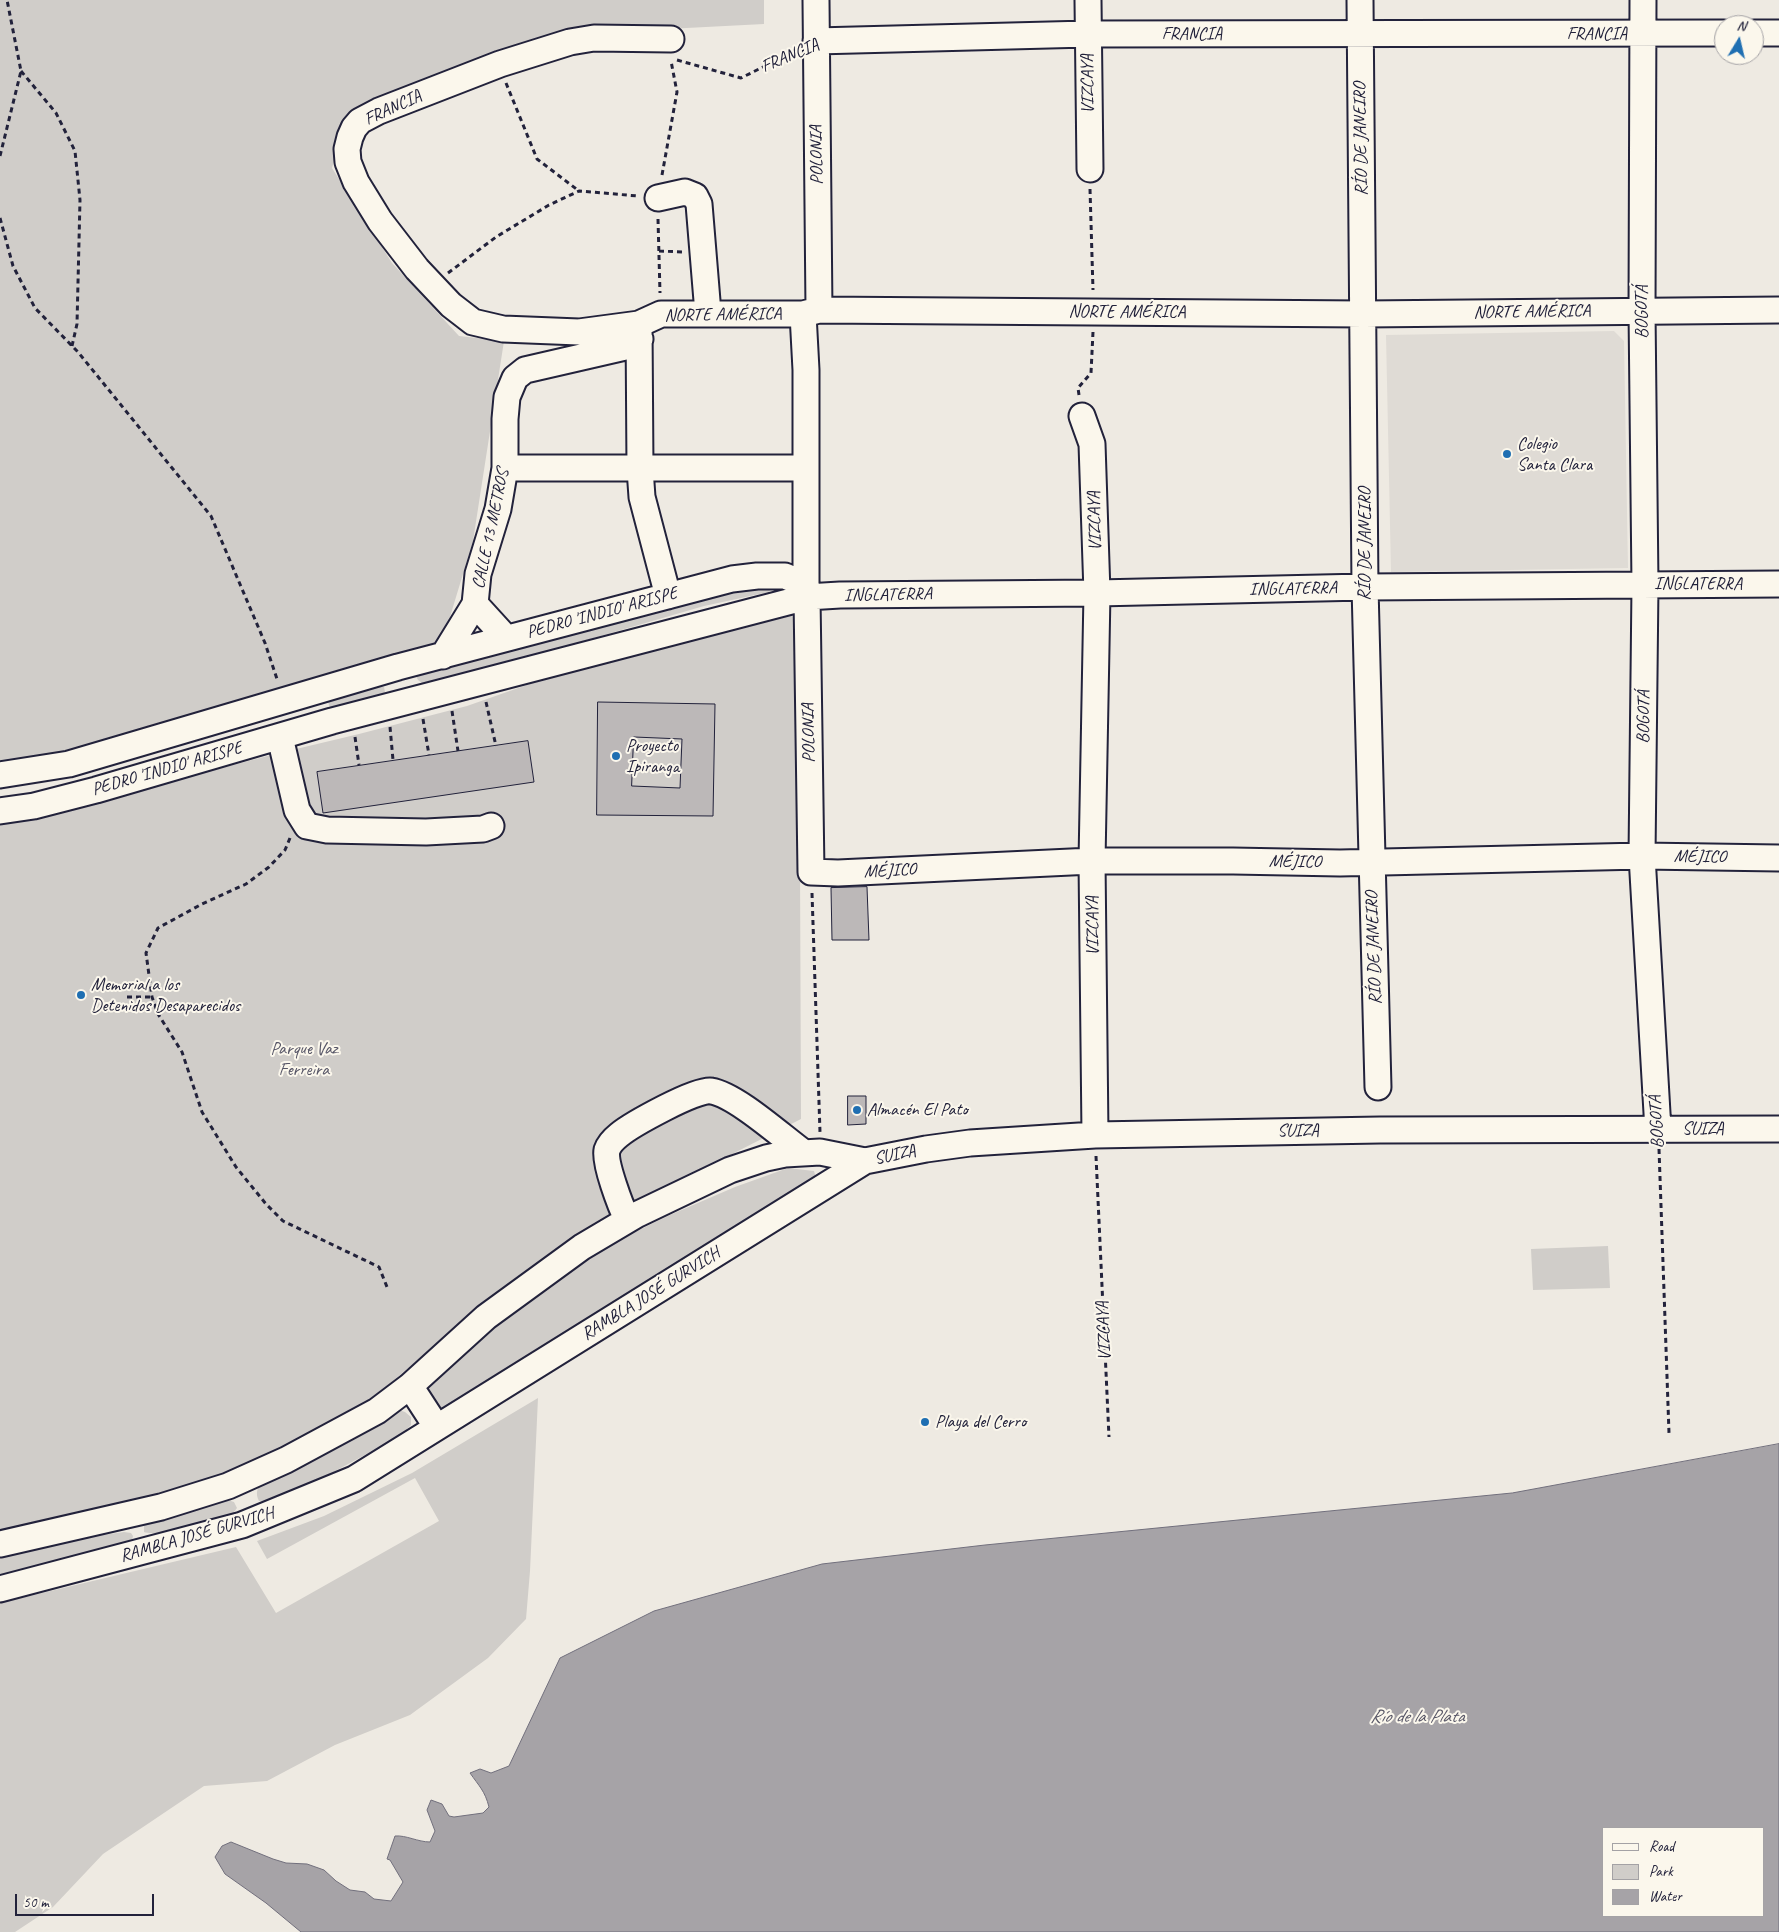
<!DOCTYPE html>
<meta charset="utf-8">
<style>
body{margin:0}
#map{position:relative;width:1779px;height:1932px;overflow:hidden;background:#eeeae2;font-family:Caveat,sans-serif}
canvas{display:block}
.legend{position:absolute;left:1602px;top:1827px;width:162px;height:90px;box-sizing:border-box;background:#fbf7ec;border:1px solid #a4a2a5;margin:0;padding:6px 9px;list-style:none;font-size:15px;color:#22223b}
.legend li{display:flex;align-items:center;gap:10px;height:25px}
.legend b{width:25px;border:1px solid #a4a2a5}
.north{position:absolute;left:1714px;top:15px;width:50px;height:50px;box-sizing:border-box;background:#fbf7ec;border:1px solid #a4a2a5;border-radius:50%;rotate:9deg;font-size:14px;font-weight:700;line-height:20px;text-align:center;color:#22223b}
.north::after{content:'';display:block;margin:auto;width:18px;height:22px;background:#1f6fb2;clip-path:polygon(50% 0,100% 100%,50% 72%,0 100%)}
.scale{position:absolute;left:15px;top:1894px;width:139px;height:22px;box-sizing:border-box;border:2px solid #22223b;border-top:0;padding-left:6px;font-size:15px;line-height:18px;white-space:nowrap;color:#22223b;-webkit-text-stroke:4px #fbf7ec;paint-order:stroke}
</style>
<div id="map">
<canvas width="1779" height="1932"></canvas>
<ul class="legend">
<li><b style="height:6px;background:#fbf7ec"></b>Road</li>
<li><b style="height:14px;background:#d0cdc9"></b>Park</li>
<li><b style="height:14px;background:#a6a3a7"></b>Water</li>
</ul>
<div class="north">N</div>
<div class="scale">50 m</div>
</div>
<script>
const g = document.querySelector('canvas').getContext('2d');
g.lineJoin = 'round';
function fill(path, color) { g.fillStyle = color; g.fill(path, 'evenodd'); }
function trace(path, color, width, dash) { g.strokeStyle = color; g.lineWidth = width; g.lineCap = dash ? 'butt' : 'round'; g.setLineDash(dash || []); g.stroke(path); }
function write(font, color, halo, rows, align = 'center') {
  g.font = font + ' Caveat,sans-serif'; g.lineWidth = 4; g.setLineDash([]); g.textBaseline = 'middle'; g.strokeStyle = halo; g.fillStyle = color; for (const [text, x, y, turn = 0] of rows) {
    g.save(); g.translate(x, y); g.rotate((+turn || 0) * Math.PI / 180); g.textAlign = isNaN(turn) ? turn : align; if (halo) g.strokeText(text, 0, 0); g.fillText(text, 0, 0); g.restore();
  }
}
fill(new Path2D(`
 M1614,331L1624,341L1628,568L1391,572L1386,335Z`), '#dfdbd5');
fill(new Path2D(`
 M0,0H764V24L570,34L371,99L343,126L332,168L392,263L459,336L504,341L473,541L439,653L112,742L56,754L0,762Z
 M738,588H768L770,590L769,592L704,606L504,664L422,683L418,680L416,676L418,673Z
 M787,615L795,617L800,867L801,1119L677,1182L482,1305L387,1386L343,1418L268,1457L199,1484L144,1501L0,1534V815L85,804L271,755L359,734L467,706L561,673Z
 M380,686L384,687L385,692L380,696L338,710L330,708L328,702L331,696Z
 M788,1168L814,1171L816,1178L652,1280L536,1349L466,1397L449,1407L439,1410L427,1391L433,1377L452,1357L582,1262L618,1240L670,1215L735,1187Z
 M1608,1246L1610,1288L1533,1290L1531,1249Z
 M538,1398L530,1571L526,1619L488,1658L410,1715L335,1745L267,1781L204,1786L103,1854L53,1907L15,1932H0V1603L236,1547L276,1613L439,1521L415,1478L267,1559L257,1541L324,1516L412,1473Z
 M399,1410L405,1412L411,1417V1425L400,1436L289,1496L272,1502L259,1501C255,1493 257,1488 263,1480Z
 M228,1500L234,1502L237,1508C235,1510 234,1513 232,1514C221,1523 157,1537 144,1532V1526L149,1521L205,1504Z
 M124,1532L131,1533L133,1536L132,1541L128,1544L0,1575V1555L74,1539Z`), '#d0cdc9');
const water = new Path2D(`
 M1779,1444V1932H301L266,1903L225,1874L215,1857L222,1846L231,1842L273,1859L286,1863L307,1864L324,1870L336,1881L350,1890L365,1892L374,1899L391,1901L403,1882L390,1860L387,1859L395,1836C406,1835 418,1842 430,1842L435,1831L427,1810L431,1800L442,1804L449,1816L454,1817L483,1813L489,1807C485,1791 479,1786 470,1773L480,1769L491,1773L509,1766L560,1658L654,1611L822,1564L985,1545L1512,1493ZM1603,1828H1763V1916H1603Z`);
fill(water, '#a6a3a7');
trace(water, '#716f7c', 1);
const building = new Path2D(`
 M598,702L715,704L713,816L597,815ZM634,737L682,739L680,788L632,786Z
 M528,741L534,782L323,813L317,772Z
 M867,887L869,940H832L831,888Z
 M848,1096H866V1124L848,1125Z`);
fill(building, '#bcb8b8');
trace(building, '#22223b', 1);
const minor = new Path2D(`
 M816,0L819,310
 M1088,0L1090,169
 M1360,0L1365,587L1378,1087
 M1643,0L1642,311L1645,585L1642,856L1658,1130
 M1754,33H1779
 M671,39L594,38L570,42L500,64L379,111L360,121L354,128L350,137L347,149L348,162L356,182L380,221L417,269L451,305L473,322L503,329L579,332L639,324L661,314H803L819,310L1364,314L1779,310
 M816,41L1088,34L1724,33
 M658,198L685,192L695,196L699,204L708,313
 M803,314L806,370V585L807,597L811,872L838,873L1092,861H1233L1340,863L1642,856L1779,858
 M639,324L640,469L642,497L668,596
 M1082,416L1092,444L1097,593L1092,861L1095,1135
 M505,468H805
 M475,604L478,574L498,509L505,468V419L507,397L515,378L525,370L625,347L640,339
 M443,656L475,604L506,638
 M280,737L297,810L307,826L327,830L426,832L483,829L491,826
 M0,775L69,764L398,667L732,579L757,576H785L806,585
 M0,811L34,806L96,790L332,721L807,597L840,595L1097,593L1365,587L1779,584
 M627,1219C621,1207 604,1163 607,1150C609,1144 614,1139 619,1135C631,1125 697,1088 711,1091C736,1095 781,1136 803,1152
 M410,1386L436,1426
 M0,1544L161,1507L228,1486L286,1460L377,1411L410,1386L486,1317L582,1247L636,1215L730,1170L766,1158L785,1154L820,1152L865,1161L926,1149L970,1143L1095,1135L1380,1130L1779,1129
 M0,1589L242,1525L354,1479L865,1161`);
trace(minor, '#22223b', 29);
trace(new Path2D(`
 M677,60L741,78L795,51
 M21,71L56,113L75,151L80,200L77,324L72,346
 M506,83L537,159L579,191
 M0,156L21,71L7,0
 M662,175L677,92L671,61
 M1090,189L1093,290
 M0,218L13,266L35,308L78,352L211,516L265,643L278,682
 M658,219L660,293
 M659,251L683,252
 M448,273L496,237L549,205L579,191L638,196
 M1079,395L1078,388L1091,373L1093,332
 M486,702L496,746
 M452,711L458,751
 M423,719L429,755
 M390,727L393,760
 M355,737L359,765
 M290,838L285,850L269,867L246,884L202,904L158,928L146,953L152,997L158,1014L182,1052L202,1112L236,1167L266,1204L283,1221L379,1267L387,1287
 M812,893L820,1132
 M127,997H152
 M1659,1149L1669,1433
 M1096,1156L1109,1437`), '#22223b', 3, [5, 4]);
trace(minor, '#fbf7ec', 25);
for (const [x, y, r, color] of [
 [1507,454,5,"#1f6fb2"],
 [616,756,5,"#1f6fb2"],
 [81,995,5,"#1f6fb2"],
 [857,1110,5,"#1f6fb2"],
 [925,1422,5,"#1f6fb2"]
]) { const dot = new Path2D(); dot.arc(x, y, r, 0, 2 * Math.PI); g.fillStyle = color; g.fill(dot); trace(dot, '#fbf7ec', 2); }
write('18px', '#22223b', '#fbf7ec', [
 ["FRANCIA",1192,34],
 ["FRANCIA",1597,34],
 ["FRANCIA",790,56,-23],
 ["VIZCAYA",1088,84,-91],
 ["FRANCIA",393,108,-25],
 ["RÍO DE JANEIRO",1361,139,-91],
 ["POLONIA",817,155,-91],
 ["NORTE AMÉRICA",1127,312],
 ["NORTE AMÉRICA",1532,312,-1],
 ["BOGOTÁ",1642,312,-90],
 ["NORTE AMÉRICA",723,315,-1],
 ["VIZCAYA",1095,521,-92],
 ["CALLE 13 METROS",491,529,-78],
 ["RÍO DE JANEIRO",1365,544,-90],
 ["INGLATERRA",1698,584],
 ["INGLATERRA",1293,589,-1],
 ["INGLATERRA",888,595,-1],
 ["PEDRO 'INDIO' ARISPE",602,613,-15],
 ["BOGOTÁ",1644,717,-89],
 ["POLONIA",809,733,-91],
 ["PEDRO 'INDIO' ARISPE",167,769,-16],
 ["MÉJICO",1700,857,1],
 ["MÉJICO",1295,862,1],
 ["MÉJICO",890,871,-3],
 ["VIZCAYA",1093,926,-91],
 ["RÍO DE JANEIRO",1374,948,-92],
 ["BOGOTÁ",1657,1122,-93],
 ["SUIZA",1703,1129],
 ["SUIZA",1298,1131,-1],
 ["SUIZA",895,1155,-12],
 ["RAMBLA JOSÉ GURVICH",651,1294,-32],
 ["VIZCAYA",1104,1331,-93],
 ["RAMBLA JOSÉ GURVICH",197,1535,-16]
]);
write('18px', '#22223b', '#fbf7ec', [
 ["Colegio",1517,444],
 ["Santa Clara",1517,465],
 ["Proyecto",626,746],
 ["Ipiranga",626,767],
 ["Memorial a los",91,985],
 ["Detenidos Desaparecidos",91,1006],
 ["Almacén El Pato",867,1110],
 ["Playa del Cerro",935,1422]
], 'left');
write('18px', '#565566', '#fbf7ec', [
 ["Parque Vaz",304,1049],
 ["Ferreira",304,1070]
]);
write('italic 19px', '#575666', '#fbf7ec', [
 ["Río de la Plata",1417,1717]
]);
</script>
